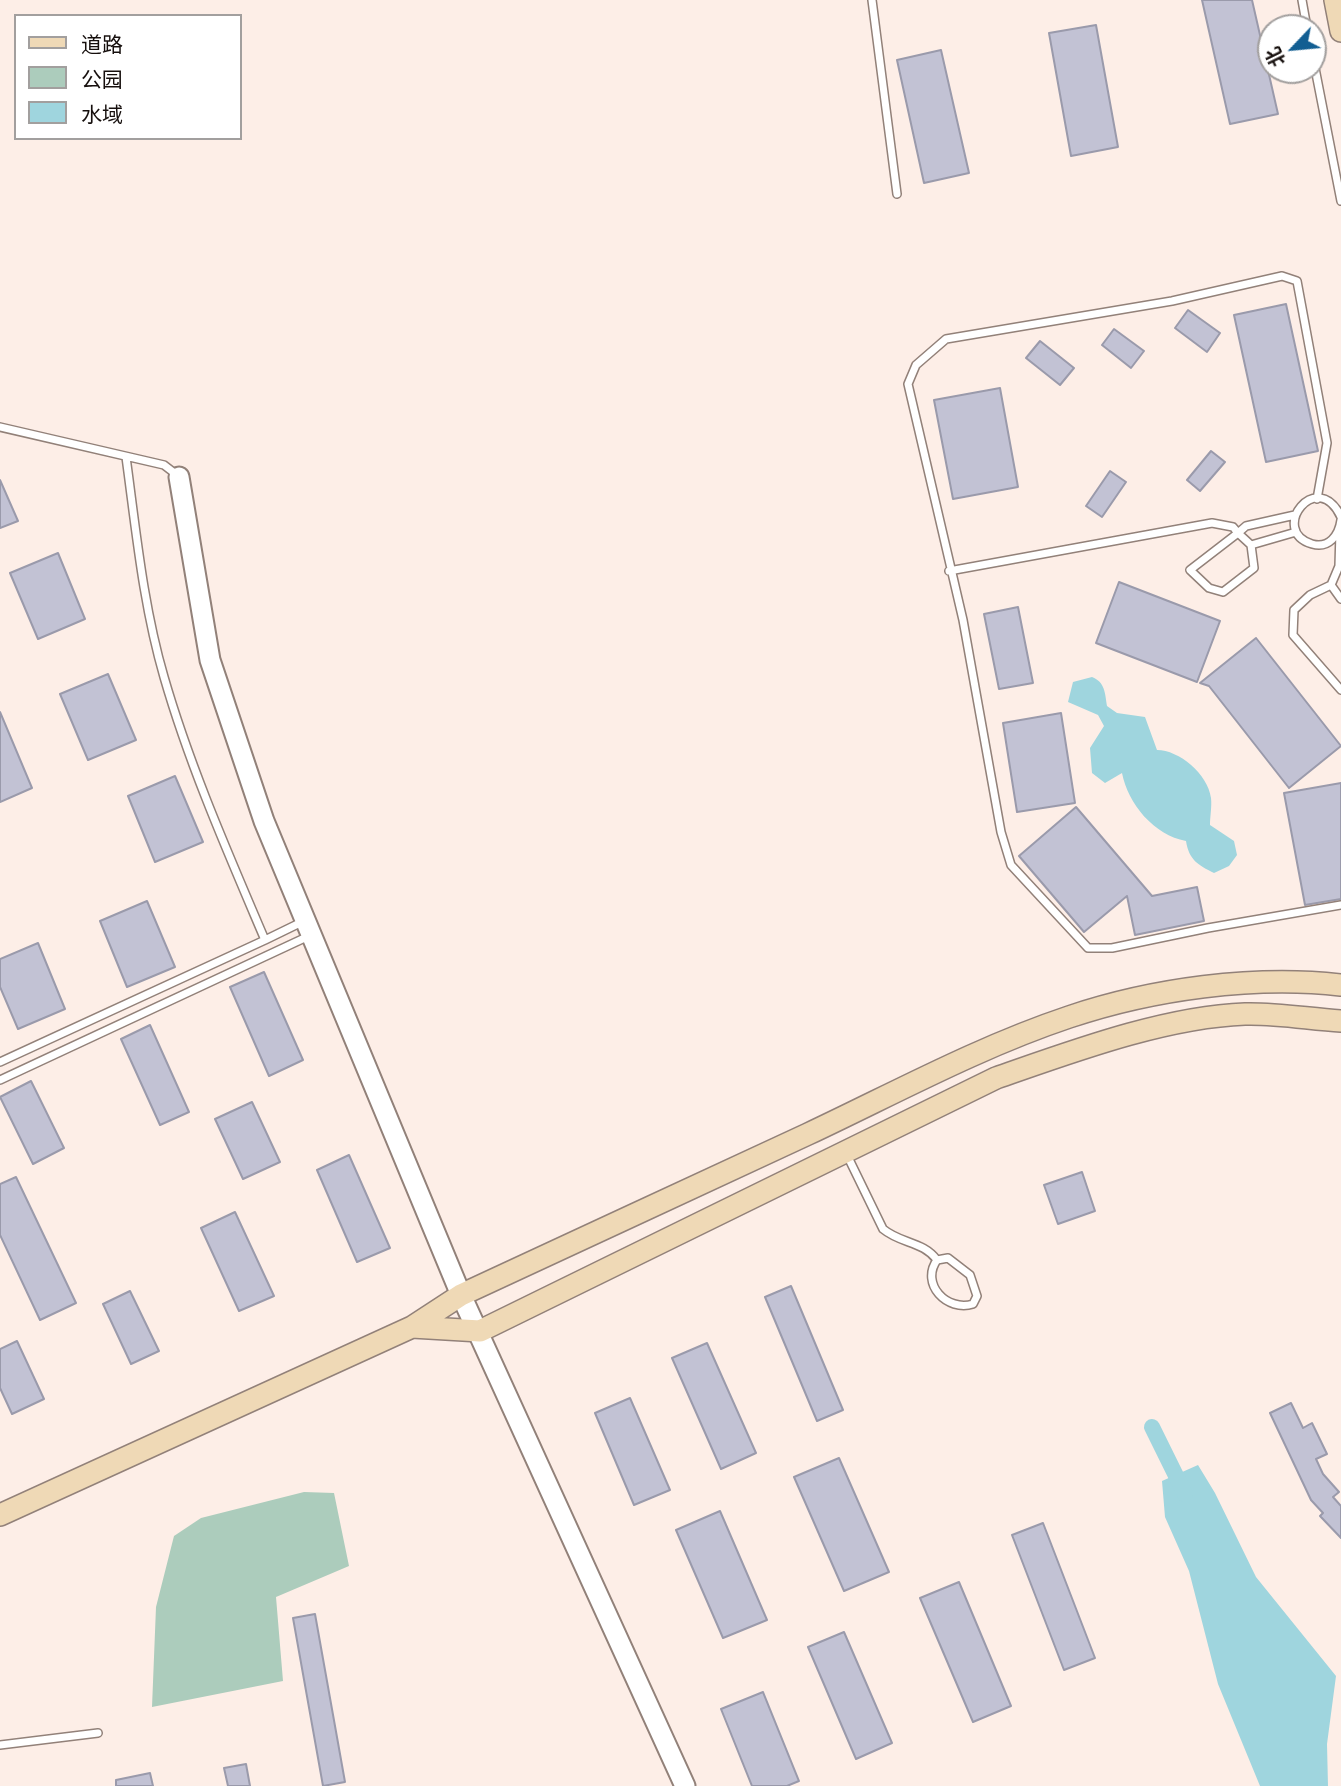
<!DOCTYPE html>
<meta charset="utf-8">
<style>
body{margin:0}
#map{position:relative;width:1341px;height:1786px;overflow:hidden;background:#fdeee7;font-family:"Noto Sans","Noto Sans SC",sans-serif}
canvas{display:block}
.legend{position:absolute;left:14px;top:14px;width:228px;height:126px;box-sizing:border-box;background:#fff;border:2px solid #a29f9e;margin:0;padding:9px 12px;list-style:none;font-size:21px;color:#160f0d}
.legend li{display:flex;align-items:center;gap:14px;height:35px}
.legend b{width:35px;border:2px solid #a29f9e}
.north{position:absolute;left:1257px;top:14px;width:70px;height:70px;box-sizing:border-box;background:#fff;border:2px solid #a29f9e;border-radius:50%;rotate:244deg;font-size:19px;font-weight:700;line-height:28px;text-align:center;color:#160f0d}
.north::after{content:'';display:block;margin:auto;width:24px;height:32px;background:#125e92;clip-path:polygon(50% 0,100% 100%,50% 72%,0 100%)}
</style>
<div id="map">
<canvas width="1341" height="1786"></canvas>
<ul class="legend">
<li><b style="height:9px;background:#efd9b6"></b>道路</li>
<li><b style="height:19px;background:#acccbc"></b>公园</li>
<li><b style="height:19px;background:#9fd5de"></b>水域</li>
</ul>
<div class="north">北</div>
</div>
<script>
const g = document.querySelector('canvas').getContext('2d');
g.lineJoin = 'round';
function fill(path, color) { g.fillStyle = color; g.fill(path, 'evenodd'); }
function trace(path, color, width, dash) { g.strokeStyle = color; g.lineWidth = width; g.lineCap = dash ? 'butt' : 'round'; g.setLineDash(dash || []); g.stroke(path); }
fill(new Path2D(`
 M304,1492L334,1493L349,1566L276,1597L283,1681L152,1707L156,1607L174,1536L201,1518Z`), '#acccbc');
fill(new Path2D(`
 M1092,677C1105,682 1105,693 1107,706L1117,713L1145,717L1157,750C1179,750 1208,774 1211,798C1212,806 1210,817 1210,825L1234,841L1237,855L1229,866L1214,873C1198,865 1189,860 1186,841C1154,835 1128,804 1122,773L1105,783L1092,773L1090,748L1104,726L1098,715L1068,702L1073,682Z
 M1198,1465L1215,1493L1256,1577L1336,1676L1327,1744L1328,1786H1260L1218,1684L1189,1571L1165,1517L1162,1481Z`), '#9fd5de');
trace(new Path2D(`
 M1152,1427L1185,1494`), '#9fd5de', 16);
const building = new Path2D(`
 M1202,0H1252L1278,114L1230,124Z
 M1096,25L1118,147L1071,156L1049,33Z
 M941,50L969,173L924,183L897,60Z
 M1286,304L1318,451L1266,462L1234,315Z
 M1188,310L1220,333L1207,352L1175,328Z
 M1114,329L1144,351L1131,368L1102,345Z
 M1040,341L1074,368L1060,385L1026,358Z
 M1000,388L1018,487L953,499L934,400Z
 M1211,451L1225,462L1200,491L1187,480Z
 M1110,471L1126,482L1102,517L1086,506Z
 M0,480L18,521L0,528Z
 M58,553L85,619L38,639L10,573Z
 M1119,582L1220,621L1197,682L1096,643Z
 M1018,607L1033,683L999,689L984,614Z
 M1256,638L1341,746L1289,788L1209,686L1200,683Z
 M108,674L136,740L88,760L60,694Z
 M0,712L32,788L0,802Z
 M1061,713L1075,803L1017,812L1003,723Z
 M175,776L203,842L155,862L128,796Z
 M1341,783V899L1305,905L1284,793Z
 M1076,807L1152,896L1197,887L1204,921L1135,935L1127,896L1084,932L1019,856Z
 M147,901L175,967L127,987L100,921Z
 M38,943L65,1009L18,1029L0,987V959Z
 M264,972L303,1060L269,1076L230,987Z
 M150,1025L189,1112L160,1125L121,1039Z
 M31,1081L64,1148L33,1164L0,1097Z
 M252,1102L280,1162L243,1179L215,1119Z
 M349,1155L390,1248L357,1262L317,1170Z
 M1082,1172L1095,1211L1058,1224L1044,1185Z
 M16,1177L76,1303L40,1320L0,1235V1184Z
 M235,1212L274,1296L239,1311L201,1228Z
 M791,1286L843,1410L817,1421L765,1297Z
 M130,1291L159,1351L131,1364L103,1304Z
 M17,1341L44,1399L12,1414L0,1388V1349Z
 M707,1343L756,1453L721,1469L672,1358Z
 M630,1398L670,1490L634,1505L595,1413Z
 M1291,1403L1303,1428L1312,1423L1327,1454L1316,1459L1323,1474L1339,1492L1333,1497L1341,1506V1538L1320,1516L1323,1513L1311,1500L1270,1413Z
 M839,1458L889,1572L844,1591L794,1477Z
 M720,1511L767,1620L723,1638L676,1530Z
 M1043,1523L1095,1658L1064,1670L1012,1535Z
 M959,1582L1011,1706L973,1722L920,1598Z
 M315,1614L345,1782L323,1786L293,1618Z
 M844,1632L892,1743L856,1759L808,1647Z
 M763,1692L799,1781L787,1786H752L721,1709Z
 M246,1764L250,1786H228L224,1768Z
 M150,1773L153,1786H116V1780Z`);
fill(building, '#c2c2d4');
trace(building, '#9a9aab', 2);
const service = new Path2D(`
 M872,0L897,194
 M1302,0L1307,28
 M1313,58L1341,201
 M0,427L164,465L177,475
 M126,457C136,530 143,605 164,677C190,767 228,853 265,940L304,921
 M1317,499L1327,443L1297,281L1282,276L1172,301L946,339L916,365L908,384L963,620L1001,832L1011,865L1088,948H1112L1208,928L1341,905
 M1295,515L1246,526L1238,533L1251,545L1296,532
 M1341,517C1317,466 1268,531 1312,544C1329,549 1339,535 1341,520
 M1340,531L1339,566L1331,585L1310,595L1294,610L1293,635L1341,690
 M949,571L1212,523L1233,527L1238,533L1190,570L1209,588L1223,592L1254,568L1251,545
 M1331,585L1341,599
 M0,1062L265,940
 M0,1080L311,935
 M846,1153L883,1229C901,1244 923,1241 937,1260
 M948,1258L970,1275L977,1296L973,1304C947,1312 920,1284 937,1260Z
 M0,1745L98,1733`);
const tertiary = new Path2D(`
 M179,477L210,660L264,821L461,1295L685,1786`);
const secondary = new Path2D(`
 M1335,0L1341,31
 M1341,985C1254,975 1152,989 1069,1017C979,1047 893,1094 808,1134C692,1188 577,1241 461,1295L412,1327L480,1331L996,1078C1071,1052 1164,1017 1245,1014C1276,1013 1309,1019 1341,1021
 M0,1515L412,1327`);
trace(service, '#928179', 10);
trace(tertiary, '#928179', 23);
trace(secondary, '#928179', 24);
trace(service, '#fff', 7);
trace(tertiary, '#fff', 19);
trace(secondary, '#efd9b6', 21);
</script>
